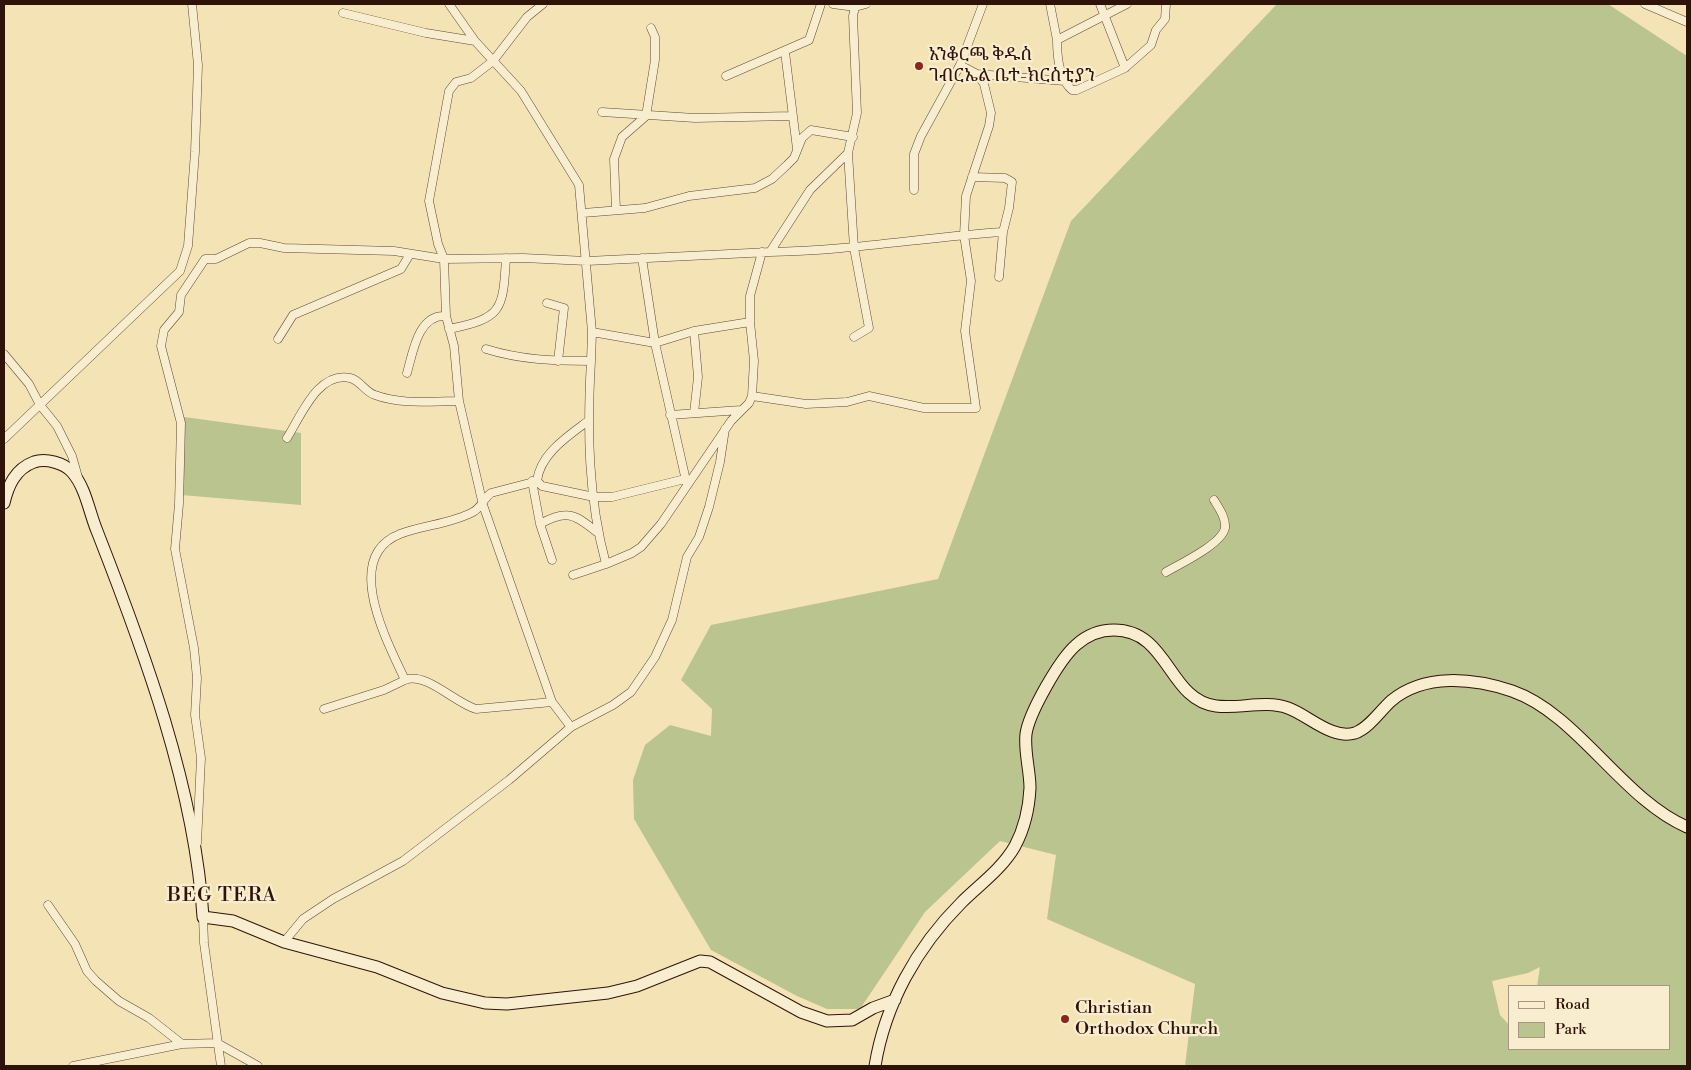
<!DOCTYPE html>
<meta charset="utf-8">
<style>
body{margin:0}
#map{position:relative;width:1691px;height:1070px;overflow:hidden;background:#f4e3b5;font-family:"Libre Bodoni",serif}
canvas{display:block}
.frame{position:absolute;inset:0;border:5px solid #2f1309;pointer-events:none}
.legend{position:absolute;left:1508px;top:985px;width:162px;height:65px;box-sizing:border-box;background:#f8edcf;border:1px solid #a89680;margin:0;padding:6px 9px;list-style:none;font-size:15px;color:#2f1309}
.legend li{display:flex;align-items:center;gap:10px;height:25px}
.legend b{width:25px;border:1px solid #a89680}
</style>
<div id="map">
<canvas width="1691" height="1070"></canvas>
<div class="frame"></div>
<ul class="legend">
<li><b style="height:6px;background:#f8edcf"></b>Road</li>
<li><b style="height:14px;background:#bac48e"></b>Park</li>
</ul>
</div>
<script>
const g = document.querySelector('canvas').getContext('2d');
g.lineJoin = 'round';
function fill(path, color) { g.fillStyle = color; g.fill(path, 'evenodd'); }
function trace(path, color, width, dash) { g.strokeStyle = color; g.lineWidth = width; g.lineCap = dash ? 'butt' : 'round'; g.setLineDash(dash || []); g.stroke(path); }
function write(font, color, halo, rows, align = 'center') {
  g.font = font + ' "Libre Bodoni","Noto Serif Ethiopic",serif'; g.lineWidth = 4.5; g.setLineDash([]); g.textBaseline = 'middle'; g.strokeStyle = halo; g.fillStyle = color; for (const [text, x, y, turn = 0] of rows) {
    g.save(); g.translate(x, y); g.rotate((+turn || 0) * Math.PI / 180); g.textAlign = isNaN(turn) ? turn : align; if (halo) g.strokeText(text, 0, 0); g.fillText(text, 0, 0); g.restore();
  }
}
fill(new Path2D(`
 M1277,4H1608L1687,56V1066H1185L1195,984L1047,919L1056,855L1000,841L925,912L860,1009H827L797,996L711,950L634,819L633,780L645,745L670,725L711,736L712,709L681,680L711,625L938,579L1071,221ZM1540,967L1537,986H1670V1049H1510V1026L1500,1015L1492,981L1528,973Z
 M177,416L301,433V505L181,495Z`), '#bac48e');
const street = new Path2D(`
 M449,4L475,41
 M543,4L527,17L493,61L471,78L456,82L449,91L429,201L438,244L444,259L446,316L454,346L459,401L483,505L552,702
 M833,4L855,7
 M1050,4L1057,40L1127,4
 M1645,4L1687,22
 M343,13L426,33L475,41L521,91L579,185L592,332
 M1057,40C1057,57 1059,79 1072,90H1077L1125,68L1100,4
 M785,52L797,149
 M1125,68L1151,45L1156,30L1165,19L1166,4
 M977,74L1065,81
 M726,76L809,40L821,4
 M602,112L695,118L792,116
 M914,190V154L921,136L960,65L983,4
 M616,210L614,159L622,137L646,116L655,60V37L651,28
 M583,213L645,208L689,196L755,188L772,179L787,165L794,158L802,138L811,130L853,137
 M770,252C849,251 925,237 1003,232L1009,208L1012,182L1005,178L972,177
 M999,277L1003,232
 M547,303L564,308L558,361
 M750,322V296L762,252
 M449,329C502,318 503,311 506,258
 M694,331L698,377L694,413
 M854,337L869,328L854,248L848,153L857,113L853,16L855,7L866,4
 M278,339L293,315L401,269L410,254
 M486,349C521,360 555,361 591,361L592,332L655,343L687,485
 M4,354L29,384L40,405L57,426L72,456L78,477
 M407,373C413,352 418,314 446,316
 M752,396L806,404L847,402L869,396L924,408H976L965,331L971,281L964,235L966,196L989,126L991,113L984,84L977,74L960,65
 M670,415L741,410
 M287,438C301,416 318,371 350,378C360,380 365,392 375,395C402,405 430,401 459,401
 M4,439L180,271L188,246L195,152L198,65L192,4
 M532,481L540,524L552,560
 M537,481L542,486L594,497H612L685,479
 M540,524C567,509 575,514 598,533
 M606,564L632,553L641,547L661,524L731,421L749,403L752,396L754,361L750,322L694,331L655,343L642,258
 M1166,572C1180,564 1222,544 1225,528C1226,518 1219,508 1214,500
 M573,575L606,564C588,498 587,429 591,361
 M405,680C425,671 455,703 476,709L552,702L571,727
 M324,709L384,690L405,680C388,643 341,557 400,534C423,525 451,524 473,512C482,507 483,499 491,493L537,481C540,454 568,436 588,421
 M197,843L201,758L195,715L197,678L194,648L175,549L179,504L181,423L161,346L164,330L179,312L181,295L205,259H216L249,243H260L284,248L394,251L444,259L523,258L587,261L770,252L810,190L848,153
 M48,905L75,944L87,971L96,981L119,1001L149,1018L182,1044
 M203,917L204,943L221,1066
 M284,942L303,919L333,899L403,861L509,780L571,727L613,705L631,692L655,657L672,620L687,557L699,537L709,507L720,462L725,429
 M73,1066L182,1044L217,1043L258,1066`);
const secondary = new Path2D(`
 M4,503C8,486 15,469 34,462C46,458 64,463 72,472C86,488 89,512 97,531C144,651 195,788 203,917L233,921L284,942L377,967L442,993L485,1003L507,1004L608,993L637,986L700,961L710,962L801,1012L827,1021L852,1020L873,1008L895,1000
 M875,1066C885,1004 917,947 961,903C979,885 1002,869 1015,846C1024,829 1029,809 1030,788C1030,770 1024,752 1026,734C1029,713 1059,660 1076,645C1086,636 1100,630 1114,630C1169,630 1168,700 1216,706C1240,709 1265,700 1288,708C1308,715 1332,740 1355,733C1369,728 1380,711 1391,701C1424,673 1473,678 1512,691C1578,714 1621,798 1687,827`);
trace(street, '#604734', 9);
trace(secondary, '#2f1309', 13);
trace(street, '#f8edcf', 8);
trace(secondary, '#f8edcf', 11);
for (const [x, y, r, color] of [
 [919,66,5,"#8f2418"],
 [1065,1019,5,"#8f2418"]
]) { const dot = new Path2D(); dot.arc(x, y, r, 0, 2 * Math.PI); g.fillStyle = color; g.fill(dot); trace(dot, '#f8edcf', 2); }
write('18px', '#2f1309', '#f8edcf', [
 ["አንቆርጫ ቅዱስ",929,56],
 ["ገብርኤል ቤተ-ክርስቲያን",929,77],
 ["Christian",1075,1009],
 ["Orthodox Church",1075,1030]
], 'left');
g.letterSpacing = '1px';
write('20px', '#2f1309', '#f8edcf', [
 ["BEG TERA",222,896]
]);
g.letterSpacing = '0px';
</script>
